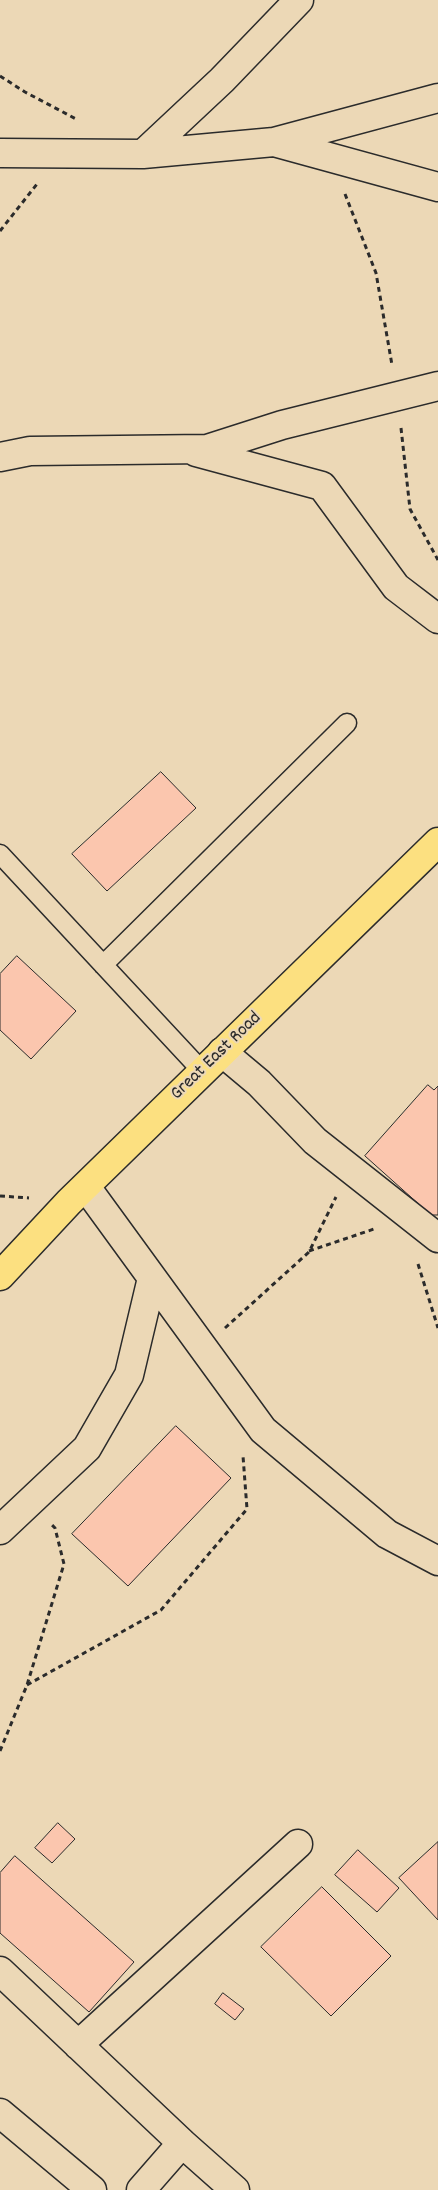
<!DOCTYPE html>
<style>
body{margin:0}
canvas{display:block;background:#ecd8b6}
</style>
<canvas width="438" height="2190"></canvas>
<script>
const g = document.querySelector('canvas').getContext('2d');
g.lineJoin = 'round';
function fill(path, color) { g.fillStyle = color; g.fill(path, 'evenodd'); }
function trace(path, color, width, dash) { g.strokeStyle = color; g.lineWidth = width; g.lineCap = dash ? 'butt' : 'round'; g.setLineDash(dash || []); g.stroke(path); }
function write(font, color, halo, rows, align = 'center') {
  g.font = font + ' Dekko,sans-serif'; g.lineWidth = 4; g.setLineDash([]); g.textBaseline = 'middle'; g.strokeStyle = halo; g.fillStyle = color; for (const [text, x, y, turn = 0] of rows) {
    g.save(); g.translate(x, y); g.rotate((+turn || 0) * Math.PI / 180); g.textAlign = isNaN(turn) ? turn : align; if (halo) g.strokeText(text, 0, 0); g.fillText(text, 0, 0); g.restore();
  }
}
const building = new Path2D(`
 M161,772L196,808L107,891L72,854Z
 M17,956L76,1011L31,1059L0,1030V974Z
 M428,1085L434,1090L438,1086V1215H431L365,1156Z
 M176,1426L231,1478L128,1586L72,1534Z
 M58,1823L75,1839L52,1863L35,1848Z
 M438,1842V1920L399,1878Z
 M358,1850L399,1888L377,1912L335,1875Z
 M15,1856L134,1962L89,2012L0,1933V1873Z
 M322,1887L391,1956L331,2016L261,1947Z
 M223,1993L244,2009L235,2020L215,2004Z`);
fill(building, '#fbc6ae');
trace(building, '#2b2b2b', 1);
const service = new Path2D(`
 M0,854L202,1071
 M103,965L347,723`);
const minor = new Path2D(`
 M274,142L438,187
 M0,153L143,154L274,142L438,98
 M143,154L222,80L299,0
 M196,452L322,486L396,587L438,619
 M0,457L30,451L207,449L282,425L438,386
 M222,1052L259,1083L315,1141L438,1238
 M86,1187L263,1430L387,1534L438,1561
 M0,1530L87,1448L129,1375L152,1278
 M0,1971L182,2143L235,2190
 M78,2045L298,1844
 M141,2190L182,2143`);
const secondary = new Path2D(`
 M0,2113L92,2190`);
const trunk = new Path2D(`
 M0,1276L69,1202L438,842`);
trace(service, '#2b2b2b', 21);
trace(minor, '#2b2b2b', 31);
trace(secondary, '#2b2b2b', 31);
trace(trunk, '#2b2b2b', 31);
trace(new Path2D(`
 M0,76L25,92L78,120
 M345,194L376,273L392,365
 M0,231L37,184
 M401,428L410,509L438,560
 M0,1196L29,1198
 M309,1251L374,1229
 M418,1264L438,1328
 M225,1328L309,1252L336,1197
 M27,1685L161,1610L247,1509L243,1456
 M0,1751L27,1685L64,1564L55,1528L52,1525`), '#2b2b2b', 3, [5, 4]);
trace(service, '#ecd8b6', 18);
trace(minor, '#ecd8b6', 28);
trace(secondary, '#ecd8b6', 28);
trace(trunk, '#fce080', 28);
write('19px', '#2b2b2b', '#ecd8b6', [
 ["Great East Road",217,1057,-44]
]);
</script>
